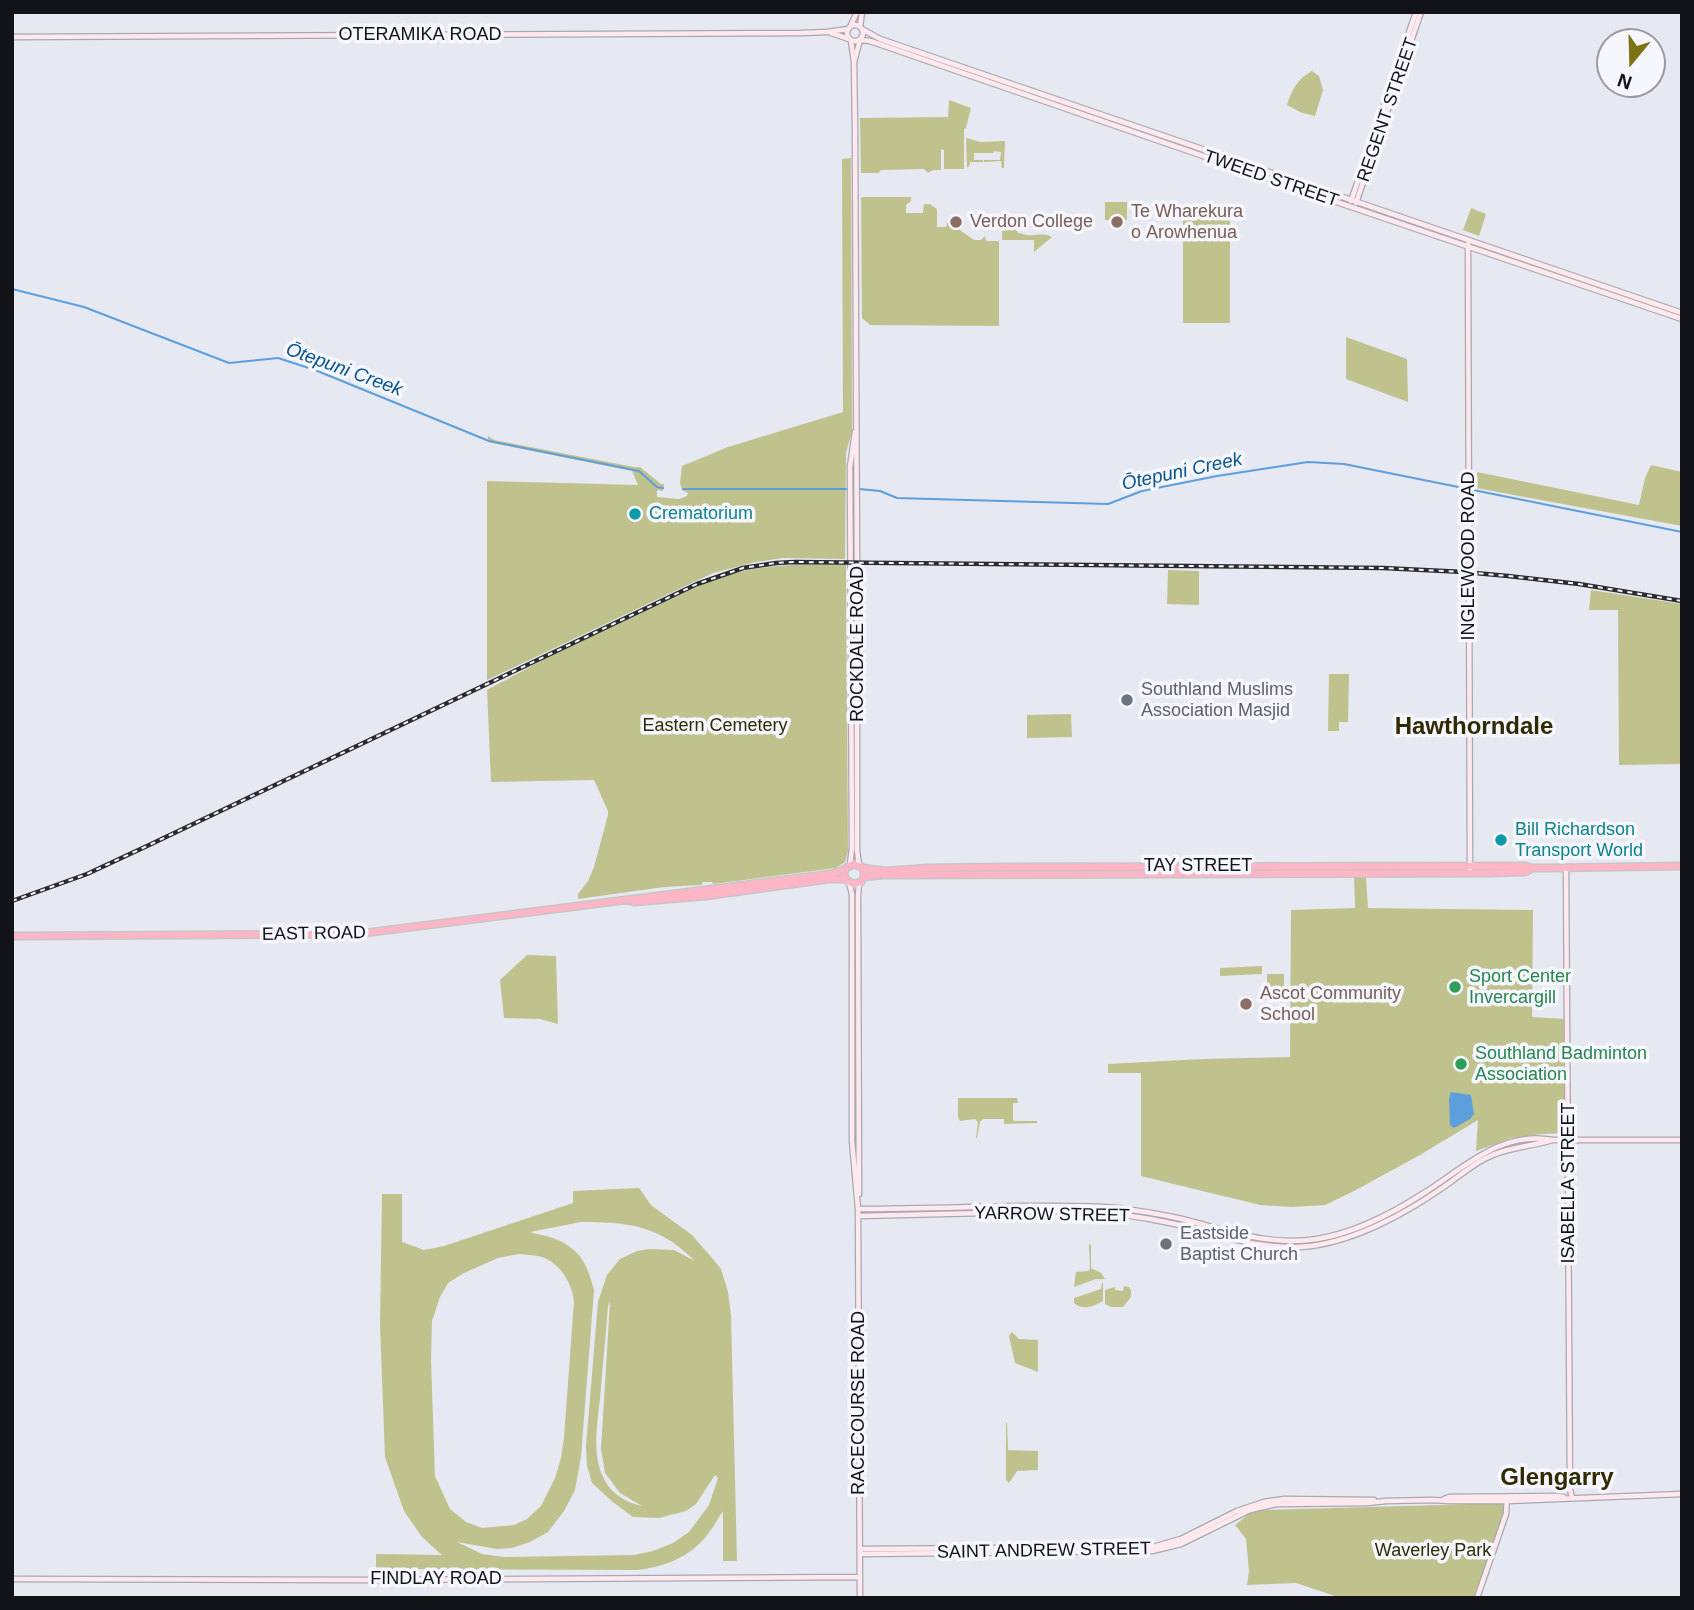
<!DOCTYPE html>
<meta charset="utf-8">
<style>
body{margin:0}
#map{position:relative;width:1694px;height:1610px;overflow:hidden;background:#e7e9f2;font-family:Helvetica,sans-serif}
canvas{display:block}
.frame{position:absolute;inset:0;border:14px solid #121316;pointer-events:none}
.north{position:absolute;left:1596px;top:28px;width:70px;height:70px;box-sizing:border-box;background:#f5f6fe;border:2px solid #9a9ba1;border-radius:50%;rotate:199deg;font-size:19px;font-weight:700;line-height:28px;text-align:center;color:#121316}
.north::after{content:'';display:block;margin:auto;width:24px;height:32px;background:#7d7316;clip-path:polygon(50% 0,100% 100%,50% 72%,0 100%)}
</style>
<div id="map">
<canvas width="1694" height="1610"></canvas>
<div class="frame"></div>
<div class="north">N</div>
</div>
<script>
const g = document.querySelector('canvas').getContext('2d');
g.lineJoin = 'round';
function fill(path, color) { g.fillStyle = color; g.fill(path, 'evenodd'); }
function trace(path, color, width, dash) { g.strokeStyle = color; g.lineWidth = width; g.lineCap = dash ? 'butt' : 'round'; g.setLineDash(dash || []); g.stroke(path); }
function write(font, color, halo, rows, align = 'center') {
  g.font = font + ' Helvetica,sans-serif'; g.lineWidth = 7; g.setLineDash([]); g.textBaseline = 'middle'; g.strokeStyle = halo; g.fillStyle = color; for (const [text, x, y, turn = 0] of rows) {
    g.save(); g.translate(x, y); g.rotate((+turn || 0) * Math.PI / 180); g.textAlign = isNaN(turn) ? turn : align; if (halo) g.strokeText(text, 0, 0); g.fillText(text, 0, 0); g.restore();
  }
}
fill(new Path2D(`
 M1312,71L1319,76L1323,90L1315,116L1300,112L1287,105C1291,91 1298,78 1312,71Z
 M949,100L971,108L966,128L964,129V169H944V150L941,149V170H933L928,173L924,169L881,170L878,173H861L860,118L948,117Z
 M966,138L981,142L1005,141L1004,168H1002L1001,161L984,162V160H1000L1001,152L994,151L993,153H974V160H983V162H970V159V165L967,168Z
 M851,158L852,410V431L846,453L845,559L783,558L756,562L713,573L487,680V481L638,485L632,471L488,442V436L494,440L634,467H640L661,484H664L663,491L657,490V497L679,499L687,496L688,493L682,490L680,483L682,466L728,447L843,412L842,159Z
 M863,197H911V201L906,205V213H923L924,204H930L937,209V227H946L947,223H957V228L974,240H981L985,236L986,241H999V326L870,325L862,318L861,198Z
 M1105,202H1127V220H1105Z
 M1183,206L1206,210L1207,219L1230,220V323H1183Z
 M1471,208L1486,214L1479,236L1463,230Z
 M1015,227L1018,233C1021,233 1024,235 1028,235C1035,236 1044,232 1052,237L1034,252V240H1002V231Z
 M1346,337L1407,359L1408,402L1346,379Z
 M1651,465L1682,472V526L1476,488L1477,472L1639,505L1645,478Z
 M846,564L848,851L845,862L836,868L713,884L712,882H703L701,885L664,887L578,899V894L588,881L594,867L608,815V811L594,780L491,782L487,690L550,656L715,578C762,564 798,564 846,564Z
 M1168,570L1199,571V605L1167,604Z
 M1591,590L1682,604V764L1619,765L1618,610H1589Z
 M1329,674H1349L1348,722H1339V731H1328Z
 M1071,714L1072,737L1027,738V715Z
 M1354,875L1366,877L1368,908L1533,910L1532,1017L1565,1019L1567,1133L1542,1134L1511,1138L1476,1151L1478,1120L1420,1155L1354,1191L1325,1205L1292,1207L1260,1205L1141,1176V1073H1108V1064L1203,1059L1290,1057L1291,910L1355,908Z
 M527,955L556,956L558,1024L540,1019L504,1018L500,980Z
 M1262,966V974L1220,976V968Z
 M1267,974H1284V989H1281V1000H1262V990L1267,989Z
 M958,1098H1017L1018,1103H1013V1120L1015,1121H1037V1123L1004,1124V1119H983L980,1122L977,1138H976L978,1122L975,1119L960,1121L958,1117Z
 M639,1188L651,1205L692,1235L712,1258L721,1269L728,1292L731,1315L737,1561H723V1511C717,1520 711,1531 704,1539C686,1559 662,1567 637,1570L376,1569V1554L442,1555L422,1537L404,1511L385,1457L380,1326L382,1194H402V1242L424,1250L444,1246L573,1203V1191ZM581,1222C612,1222 642,1223 669,1240C678,1245 687,1254 695,1261L674,1250L650,1249L637,1251L620,1259L607,1275L598,1302L586,1446L587,1466L592,1483L614,1503L633,1517L659,1518L686,1511L696,1504L715,1475L718,1478L709,1505L689,1532L673,1543L653,1551L634,1555L504,1557L482,1554L457,1542L497,1549L512,1548L530,1542L548,1532L564,1511L575,1490L581,1457L594,1290C588,1267 582,1251 558,1240C550,1236 539,1235 530,1232ZM519,1254C526,1255 535,1255 542,1257C560,1263 572,1283 574,1301L564,1437L561,1458L555,1478L541,1506L527,1519L514,1525L482,1528L466,1522L450,1509L435,1476L431,1360L432,1321L440,1297L448,1283L464,1273L498,1258ZM610,1301L601,1449L605,1473L620,1493L642,1506C627,1503 611,1494 604,1479C590,1452 599,1416 601,1388C603,1360 606,1333 608,1306Z
 M1089,1244L1091,1245V1268L1101,1273L1105,1279H1096L1074,1287L1076,1272L1088,1271L1090,1269Z
 M1102,1283H1103V1301C1095,1306 1083,1311 1074,1303V1298L1101,1289Z
 M1124,1286L1129,1287L1131,1290V1297L1123,1307H1111L1105,1304V1290L1115,1287V1290L1123,1291Z
 M1012,1332L1019,1339L1038,1340V1372L1015,1363L1009,1336Z
 M1006,1423H1007L1008,1450L1038,1451V1470L1017,1471L1009,1483L1006,1480Z
 M1509,1503L1474,1598H1341L1296,1583L1247,1585L1249,1571L1246,1539L1235,1525L1254,1510H1263Z`), '#bfc28d');
fill(new Path2D(`
 M1451,1092L1471,1095L1474,1114L1470,1119L1454,1128L1450,1125L1449,1099Z`), '#5d9fdd');
trace(new Path2D(`
 M12,289L84,307L229,363L278,358L315,370L489,441L639,471L657,487L663,488
 M683,489H850
 M859,489L880,491L897,498L1108,504L1142,491L1217,476L1308,462L1344,464L1682,532`), '#5d9fdd', 2);
const secondary = new Path2D(`
 M847 33a8 8 0 1 1 16 0a8 8 0 1 1-16 0Z
 M851,25L857,12
 M860,27L862,12
 M862,29L880,39L1682,313
 M831,33L849,39
 M12,37L801,33L827,32L848,29
 M851,41L854,62L855,128L857,565V850L859,865
 M854,62L860,40L870,41L1316,195L1682,319
 M1351,201L1416,12
 M1356,203L1421,12
 M1468,244L1470,869
 M850,864L852,848L850,467L855,432
 M1566,868L1570,1490L1572,1497
 M849,883L852,894V1141L858,1209L860,1598
 M859,883L858,896L859,1194
 M858,1209C911,1209 965,1207 1018,1206C1052,1206 1085,1205 1119,1208C1140,1211 1161,1214 1182,1219C1227,1230 1270,1247 1317,1239C1355,1233 1393,1213 1424,1193C1464,1168 1501,1130 1553,1140H1682
 M858,1216L1069,1211C1105,1212 1140,1216 1175,1224C1220,1234 1263,1252 1311,1246C1356,1240 1405,1214 1442,1188C1457,1178 1470,1166 1486,1158C1507,1147 1530,1147 1552,1140
 M1444,1499L1449,1497L1557,1496L1564,1497
 M860,1549L1153,1547L1181,1539L1237,1511L1264,1502L1284,1499L1374,1500
 M860,1554L1152,1551L1181,1544L1250,1510L1276,1504L1367,1503L1386,1501L1432,1500L1450,1501H1507L1682,1494
 M12,1579L365,1580L860,1577
 M1477,1598L1506,1514L1507,1499`);
const highway = new Path2D(`
 M863,868L885,871L928,868L1001,867L1525,866L1533,868H1550L1682,866
 M845,869L844,874L846,880L854,884L861,882L864,877L883,875L1490,873L1525,872L1533,868
 M634,902L706,896L829,879H845
 M12,936L357,934L831,874L841,871L853,864L862,867L864,871V877`);
trace(secondary, '#a7a9b2', 7);
trace(highway, '#c6c6c7', 9);
trace(secondary, '#ffe9ee', 4.5);
trace(highway, '#feb5c6', 6);
const rail = new Path2D(`
 M12,901L87,874L147,846L697,584L743,568L776,563L795,562L1383,568L1464,572L1508,576L1579,584L1682,601`);
trace(rail, '#2a2b2f', 4.5);
trace(rail, '#f5f6fe', 2, [5]);
for (const [x, y, r, color] of [
 [956,222,7,"#8d6e63"],
 [1117,222,7,"#8d6e63"],
 [635,514,7,"#0f9aa8"],
 [1127,700,7,"#6b7280"],
 [1501,840,7,"#0f9aa8"],
 [1455,987,7,"#2e9e5b"],
 [1246,1004,7,"#8d6e63"],
 [1461,1064,7,"#2e9e5b"],
 [1166,1244,7,"#6b7280"]
]) { const dot = new Path2D(); dot.arc(x, y, r, 0, 2 * Math.PI); g.fillStyle = color; g.fill(dot); trace(dot, '#f5f6fe', 2.5); }
write('18px', '#121316', '#f5f6fe', [
 ["OTERAMIKA ROAD",420,35],
 ["REGENT STREET",1388,110,-71],
 ["TWEED STREET",1271,179,19],
 ["INGLEWOOD ROAD",1469,556,-90],
 ["ROCKDALE ROAD",858,644,-90],
 ["TAY STREET",1198,866],
 ["EAST ROAD",314,934,-1],
 ["ISABELLA STREET",1569,1183,-90],
 ["YARROW STREET",1052,1215,1],
 ["RACECOURSE ROAD",859,1403,-90],
 ["SAINT ANDREW STREET",1044,1551,-1],
 ["FINDLAY ROAD",436,1579]
]);
write('18px', '#785e54', '#f5f6fe', [
 ["Te Wharekura",1131,212],
 ["o Arowhenua",1131,233],
 ["Verdon College",970,222],
 ["Ascot Community",1260,994],
 ["School",1260,1015]
], 'left');
write('18px', '#0d838f', '#f5f6fe', [
 ["Crematorium",649,514],
 ["Bill Richardson",1515,830],
 ["Transport World",1515,851]
], 'left');
write('18px', '#5b616d', '#f5f6fe', [
 ["Southland Muslims",1141,690],
 ["Association Masjid",1141,711],
 ["Eastside",1180,1234],
 ["Baptist Church",1180,1255]
], 'left');
write('18px', '#2c2c04', '#f5f6fe', [
 ["Eastern Cemetery",715,726],
 ["Waverley Park",1433,1551]
]);
write('18px', '#27864d', '#f5f6fe', [
 ["Sport Center",1469,977],
 ["Invercargill",1469,998],
 ["Southland Badminton",1475,1054],
 ["Association",1475,1075]
], 'left');
write('italic 19px', '#07558e', '#f5f6fe', [
 ["Ōtepuni Creek",344,370,20],
 ["Ōtepuni Creek",1182,472,-12]
]);
write('bold 24px', '#2f2a00', '#f5f6fe', [
 ["Hawthorndale",1474,727],
 ["Glengarry",1557,1478]
]);
</script>
